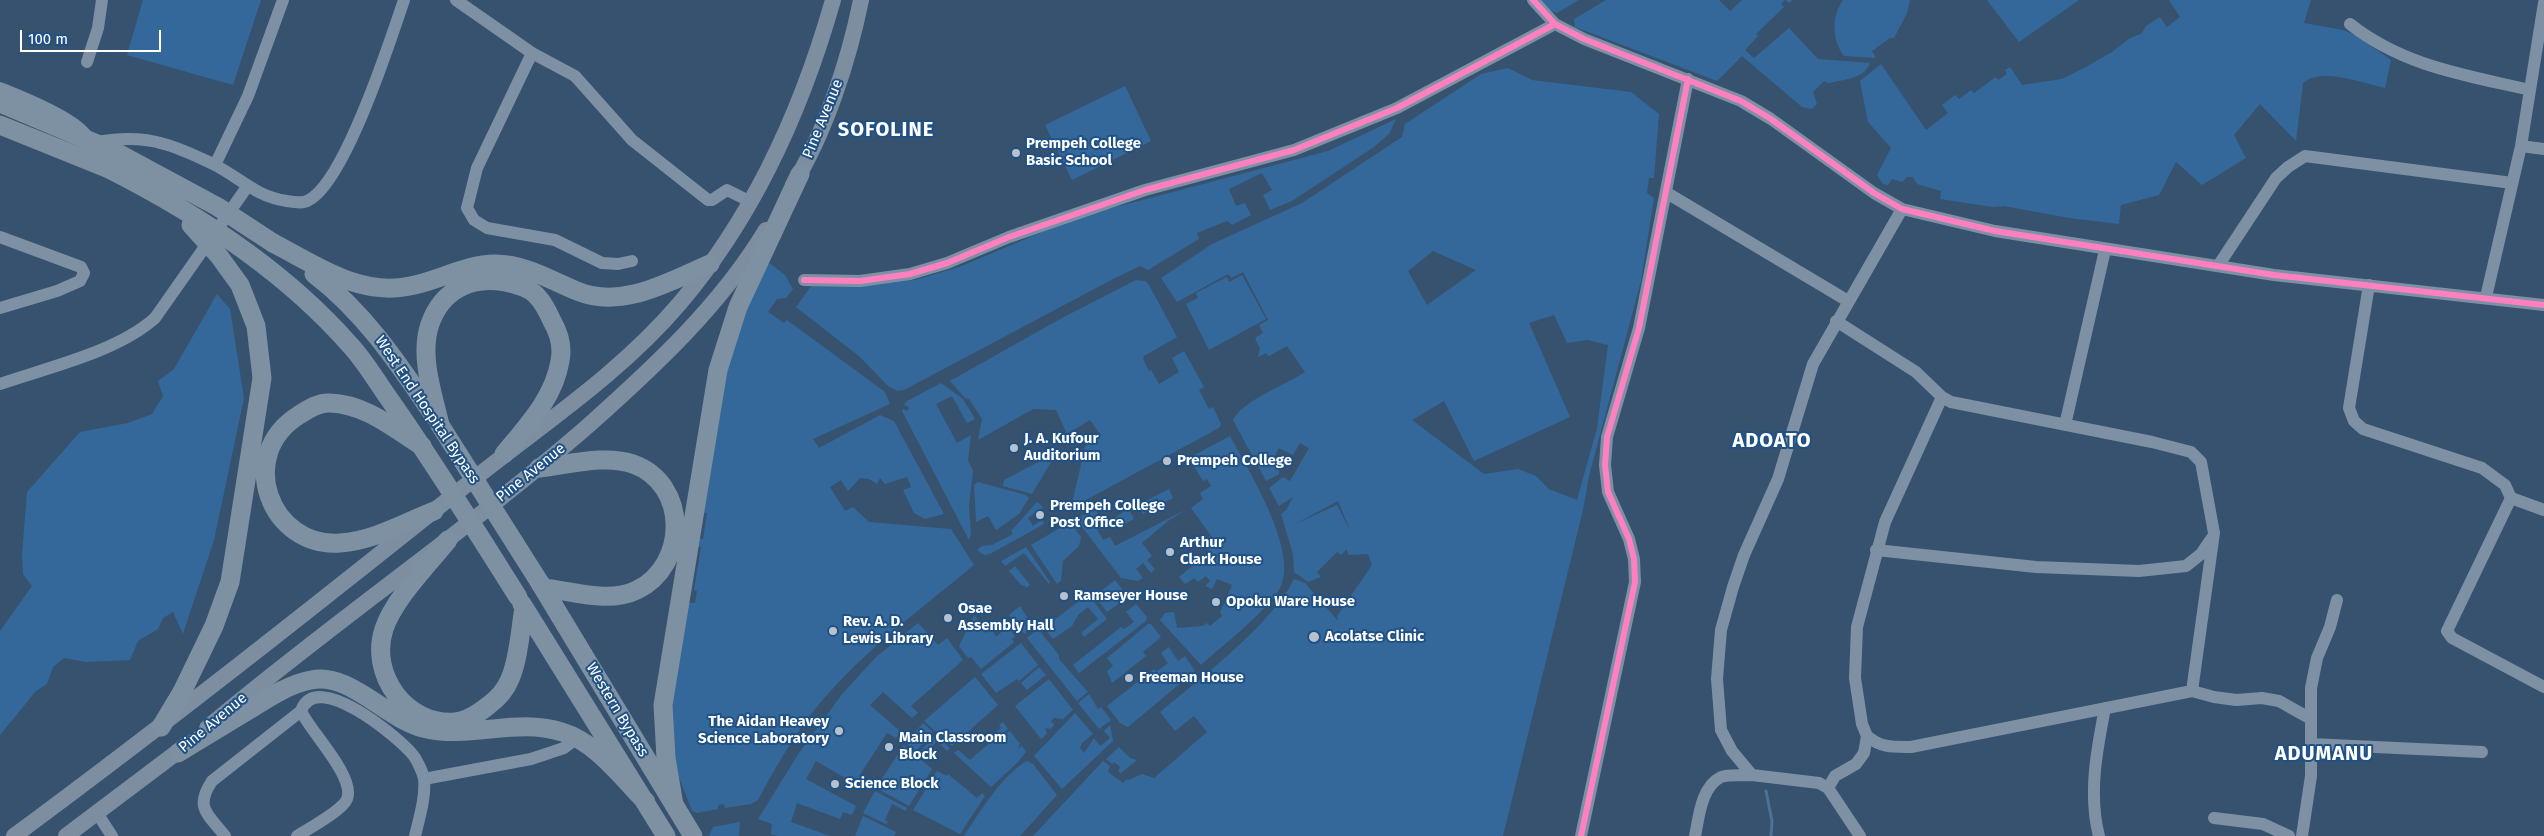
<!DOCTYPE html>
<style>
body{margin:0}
#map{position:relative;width:2544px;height:836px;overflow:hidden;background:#37526e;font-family:"Fira Sans",sans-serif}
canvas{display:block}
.scale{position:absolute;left:20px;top:30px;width:141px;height:22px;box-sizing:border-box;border:2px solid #fff;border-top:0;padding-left:6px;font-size:15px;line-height:18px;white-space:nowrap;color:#fff;-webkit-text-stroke:4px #205185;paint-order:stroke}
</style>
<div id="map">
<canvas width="2544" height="836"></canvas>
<div class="scale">100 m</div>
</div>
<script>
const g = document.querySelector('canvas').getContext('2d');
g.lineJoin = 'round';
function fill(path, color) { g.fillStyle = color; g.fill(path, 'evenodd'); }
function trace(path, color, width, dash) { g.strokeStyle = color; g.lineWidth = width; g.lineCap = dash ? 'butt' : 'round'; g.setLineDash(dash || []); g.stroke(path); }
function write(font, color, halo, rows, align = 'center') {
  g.font = font + ' "Fira Sans",sans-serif'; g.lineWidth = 4; g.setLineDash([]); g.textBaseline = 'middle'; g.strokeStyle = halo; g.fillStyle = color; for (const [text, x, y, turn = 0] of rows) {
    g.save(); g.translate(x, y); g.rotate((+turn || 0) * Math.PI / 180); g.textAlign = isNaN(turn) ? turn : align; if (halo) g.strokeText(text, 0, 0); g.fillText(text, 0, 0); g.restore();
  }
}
fill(new Path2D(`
 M143,0H261L233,85L127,55Z
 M1539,0H1579L1557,13L1547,9Z
 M1606,0H1719L1730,11L1742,0H1793L1789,3L1785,0L1781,4L1784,7L1756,34L1758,36L1745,50L1754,58L1789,28L1818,59L1870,63C1865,79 1842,80 1828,83L1824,81L1813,92L1817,104L1812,109L1802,107L1742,56L1717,81L1575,27L1574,19Z
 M1843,0H1910L1907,13L1894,38H1890L1872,51L1876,58L1844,56C1832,40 1831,17 1843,0Z
 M1987,0H2079L2019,42Z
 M2169,0H2311L2304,23L2343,30L2355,35L2391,60L2385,88C2363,83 2321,67 2303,83L2296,141L2260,104L2234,135L2246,158L2202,185L2176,162L2159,195L2121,205L2119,224L2069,218L2004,206L1993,207L1940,199L1941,191L1917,184L1913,177H1907L1902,182L1892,179L1888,185L1883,184L1877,175L1891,148L1868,122L1860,81L1881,64L1926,130L1948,113L1942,105L1955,95L1959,99L1971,90L1974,93L1996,77L1998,80L2007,74L2005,70L2010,67L2022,85L2062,79L2084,68L2112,52L2130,38L2141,34L2146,26L2160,17L2167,27L2180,17Z
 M1508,68L1532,80L1631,92L1659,114L1654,178H1649L1647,193L1654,198L1641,281L1589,476L1583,510L1503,836H1033L1103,761L1110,766L1108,772L1123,783L1127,779L1129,780L1142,774L1154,778L1207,732L1194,716L1175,731L1160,712C1199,680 1273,623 1294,579L1305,583L1338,621L1337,616L1372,565L1368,554L1348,555L1347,549L1341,555L1337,552L1317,572L1321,577L1308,582L1294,572L1293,554L1281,514L1286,510L1293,497L1279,506L1269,488L1283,477L1290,481L1309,448L1300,443L1293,455L1279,448L1270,464L1279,469V474L1266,481L1233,420C1243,400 1286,385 1305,372L1287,346L1269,356L1266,353L1258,357L1260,349L1255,338L1263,333L1259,325L1268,320L1243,272L1231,278L1228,274L1177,302L1161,278L1212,244L1302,203L1402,137L1405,124L1481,74ZM1433,251L1476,270L1427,305L1408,271ZM1554,315L1567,343L1587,340L1608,345L1597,428L1577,500L1549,489L1536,476L1518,469L1484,474L1412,420L1444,401L1474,461L1570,417L1529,323ZM1338,501L1351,532L1337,505L1293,525Z
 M1125,86L1151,141L1072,180L1045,125Z
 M1396,119L1389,134L1374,147L1292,201L1270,210L1263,195L1272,190L1262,173L1229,189L1236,206L1245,203L1251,215L1232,225L1227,221L1197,233L1199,239L1148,270L1140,266L1113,279L904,390L897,391L888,386L860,357L796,307L814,282L862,286L915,280L959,267L1078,217L1328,151Z
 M768,262L785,275L793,289L786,298L777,299L768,312L784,323L787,320L885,392L890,404L813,439L819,448L880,415L894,421L944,514L925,519L914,513L903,490L911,487L907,477L885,484L880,478L877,484L869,479L860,478L848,491L841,480L830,487L845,511L853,507L869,522L951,529L974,565C916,613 854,658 808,718C789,744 773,772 758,800L751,804L725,808L724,804L718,805V809L697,813L692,811L679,777L669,736L670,706L687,603H695L697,591L694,590L701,547L694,546L696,538L703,539L707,513L700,512L727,356L749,299Z
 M1242,275L1266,319L1209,350L1186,304L1198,298L1196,293L1227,277L1229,282Z
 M1136,280L1145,281L1149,285L1177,337L1144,356L1143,359L1149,371L1151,370L1159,384L1179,372L1172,358L1184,351L1204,387L1199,390L1209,409L1213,407L1221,424L1219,428L1071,508L1085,447L1099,433L1090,420L1067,434L1056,410L1033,409L978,440L982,419L969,399L965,398L950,381L1062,318Z
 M217,294L230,309L244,398L214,540L183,634L173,612L163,618L158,629L138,641L130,660L86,662L64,658L53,667L47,684L36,691L0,735V631L32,586L23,574L22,555L27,492L80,432L128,423L152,414L163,396L158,381L174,369Z
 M941,383L963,399L975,419L967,423L952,396L936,404L957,443L971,435L968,461L973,470L969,507L971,533L969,540L902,411L903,409L908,411L909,407L904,405L907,401Z
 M1230,436C1247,468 1300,552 1280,588C1265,613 1223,645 1201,665L1160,620L1165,613L1174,612L1177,628L1203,626L1207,623L1210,626L1222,616L1220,612L1232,585L1217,579L1212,589L1205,586L1210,581L1206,576L1198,582L1194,578L1185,584L1179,577L1210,551L1207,547L1214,540L1191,508L1203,499L1200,493L1211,486L1207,479L1203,481L1189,458Z
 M1057,452L1032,494L1003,486L1004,480Z
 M978,482L1026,495L1029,498L1019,514L996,530L988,516L976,522L974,485Z
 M1169,489L1173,498L1143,514L1138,505Z
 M1037,502L1043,507L1028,518L1033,526L1042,520L1044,524L990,554L984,555L977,550L982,546L992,545L1013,534L1011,531Z
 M1095,508L1101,520L1094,524L1103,540L1110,537L1115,546L1187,509L1168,521L1142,543L1152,556L1147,560L1155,569L1151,573L1143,563L1136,569L1143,578L1138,581L1121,578L1076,519Z
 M1129,509L1134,519L1115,529L1110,520Z
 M1070,522L1081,537L1079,546L1063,561L1061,581L1057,584L1031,545Z
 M1026,547L1050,582L1049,584L1024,553L1005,566L1001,561Z
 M1015,566L1030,585L1026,588L1024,585L1022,586L1009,571Z
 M1115,580L1128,597L1107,612L1095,596Z
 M1088,594L1107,619L1084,637L1081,633L1098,619L1088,607L1078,615L1072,626L1053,639L1044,628Z
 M1136,604L1147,617L1146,621L1079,673L1073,665L1121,627L1124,629L1134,622L1126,612Z
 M1020,606L1032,625L1036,626L1024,634L1009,615Z
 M974,615L978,620L976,622L986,633L992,629L996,637L1001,633L994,627L1003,620L1015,636L1012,639L1014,642L981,669L971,657L968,658L959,646Z
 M918,623L938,645L947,638L963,660L911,706L918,713L912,718L883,692L870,705L901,732L896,738L887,733L859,776L868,782L864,789L816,761L806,779L856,806L852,815L843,812L840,819L797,803L791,822L830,836H777L771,834L772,824L758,819L799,753L843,693L876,657Z
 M1148,624H1151L1161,637L1143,652L1146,656L1112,683L1107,671L1113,666L1107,658Z
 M1038,629L1059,655V659L1088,692L1077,701L1027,638Z
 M1021,643L1038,665L1019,681L1017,679L996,693L981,674Z
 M1169,647L1178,661L1185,656L1195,671L1128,727L1120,723L1107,706L1154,669L1156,672L1168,663L1161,653Z
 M1039,667L1046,675L1027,690L1021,683Z
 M975,677L998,705L952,746L924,721Z
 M1049,679L1073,710L1063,719L1054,718L1051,721L1054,725L1051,729L1045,728L1047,734L1041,739L1015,706Z
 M1089,694L1098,709L1101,707L1111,720L1099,729L1078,703Z
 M1075,713L1093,734L1082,743L1080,748L1084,753L1094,738L1100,746L1110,738L1104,731L1110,725L1113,741L1062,789L1034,756Z
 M1003,722L1008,729L1005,732L1006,734L1010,731L1020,744L1018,749L1022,746L1026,752L1018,762L991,787L954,753L958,750L970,760L993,740L991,736L1001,728L999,725Z
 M923,723L933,732L916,751L906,743Z
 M935,735L950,748L947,751L937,741L925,754L928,757L926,759L919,753Z
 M904,745L932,769L909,806L876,788Z
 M1119,747L1130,758L1137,760L1121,773L1118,771L1120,767L1114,762L1112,764L1106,759Z
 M1027,761L1033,764L1057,795L1020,836H964C980,812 1001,776 1027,761Z
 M937,771L947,776L948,774L977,798L982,793L985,796L960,834L913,810Z
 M875,791L907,808L906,811L892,804L885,820L888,822L886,824L863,813Z
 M863,816L896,832L894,836H855Z
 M740,822L739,836H709L713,827Z`), '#34689b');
trace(new Path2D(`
 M1766,791L1772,821L1771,836`), '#4f7194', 3);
trace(new Path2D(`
 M456,0L532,53L575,76L632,140L708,200H712L727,190L749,201
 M1533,0L1555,24L1584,39L1741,101L1771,119L1874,193L1902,209L1995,231L2274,275L2544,305
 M2350,24C2403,66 2465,75 2530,90
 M532,53L477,168L467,208L474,220L487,228L555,240L602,263L618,264L632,261
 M87,62L98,28L102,0
 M0,88C22,97 73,117 86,135
 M97,142C120,138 141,137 164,144C180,148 198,157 213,164C241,178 254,196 287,201C294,202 303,204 309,200C345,181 390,42 404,0
 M2521,146L2544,149
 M215,165L248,96L283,0
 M1667,193L1848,301
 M0,237L81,267L84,273L80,281L57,291L0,308
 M2218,266L2276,178L2288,167L2305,156L2512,183
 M804,280L860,281L910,274L947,263L1009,237L1145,190L1294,150L1397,108L1555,24
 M2369,285L2349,408L2354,421L2363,429L2482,468L2505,485L2511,498L2447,631L2452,638L2544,687
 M2486,297L2521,146L2544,3
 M1836,321L1916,372L1942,397L1951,402L2152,442L2191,452L2201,462L2214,533L2192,691
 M0,384C49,367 117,352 155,318L247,187
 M2065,425L2105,250
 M2511,498L2544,510
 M1876,550L2036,567L2139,571L2186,566L2201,554L2212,538
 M1867,736C1881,748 1893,747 1911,747L2192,691L2214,697L2236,700L2262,698L2279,701L2311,719
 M2311,744L2482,752
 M1752,775L1819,783L1828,788L1860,836
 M424,779L531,759L564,748L576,739
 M1828,788L1835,776L1856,764L1864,753L1867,736L1862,724L1855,678L1857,627L1885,522L1942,397
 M97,813L112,836
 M2214,818L2263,824L2289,836
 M225,836C208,814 194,808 212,781L301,711
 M297,836C308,829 343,810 347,799C356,777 309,730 301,711C316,668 398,737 413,755C417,760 423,773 424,779C426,797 419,819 415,836
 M1581,836L1635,582L1634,559L1629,539L1608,492L1605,465L1607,437L1639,328L1688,79
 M1695,836C1699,817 1701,787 1721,777C1729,774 1743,776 1752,775L1732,751L1721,730L1717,679L1721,630L1733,587L1744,555L1778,479L1813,364L1902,209
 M2099,836C2088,794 2097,749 2105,708
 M2302,836L2311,776V688L2317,658L2330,627L2337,600`), '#7e90a4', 12);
trace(new Path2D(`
 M793,185C825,133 849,60 861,0
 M207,728C331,623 466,532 589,425C655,366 720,306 766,230
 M14,836C167,723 316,605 465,486C538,427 619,375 680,303C754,216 802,109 833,0
 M66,836L188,744`), '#7d8ea1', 16);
trace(new Path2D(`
 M0,103L116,152
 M0,125L109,169
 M273,243C316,265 359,297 410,286C438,281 466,264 495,264C525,264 550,280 577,291C622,310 670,281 710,264
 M314,274C365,313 398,363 434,416
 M440,425C433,394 419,356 430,324C442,290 471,276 505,282C515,284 528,287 536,295C543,302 548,312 552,321C559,333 563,346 560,361C554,398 527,426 504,454
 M422,446C393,428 365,404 330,403C319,402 308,409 299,415C235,455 270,548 340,543C373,541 404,523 434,511
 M539,468C568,465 605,454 633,464C689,484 688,565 637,590C608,604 573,591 543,588
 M448,540C428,565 394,599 384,629C369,674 406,726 455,722C468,721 479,713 489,705C497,699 506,689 510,679C519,658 520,631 524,608
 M540,583L693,836
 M522,604L666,836
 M161,727L182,692
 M178,753C202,738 226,724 249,710C268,698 289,684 311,680C350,672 385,718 423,728C471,740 515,717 562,732C596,742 622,778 646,802
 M674,805L666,758L663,705L718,370L738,307L800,174`), '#7e91a3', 19);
trace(new Path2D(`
 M116,152L218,207L273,243
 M109,169C196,213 285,271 350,345C366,362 378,384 392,403C436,466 477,532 518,597
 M440,425L540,583
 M182,692L214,626L230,582L262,378L256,326L240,285L219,256L191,225`), '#7e91a3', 19);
trace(new Path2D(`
 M1533,0L1555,24L1584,39L1741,101L1771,119L1874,193L1902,209L1995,231L2274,275L2544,305
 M804,280L860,281L910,274L947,263L1009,237L1145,190L1294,150L1397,108L1555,24
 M1581,836L1635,582L1634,559L1629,539L1608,492L1605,465L1607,437L1639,328L1688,79`), '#ff80c0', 6);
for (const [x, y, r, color] of [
 [1016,153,5,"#b9c2cc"],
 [1014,448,5,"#b9c2cc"],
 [1167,461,5,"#b9c2cc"],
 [1040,515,5,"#b9c2cc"],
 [1170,552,5,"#b9c2cc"],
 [1064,596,5,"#b9c2cc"],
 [1216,602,5,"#b9c2cc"],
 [948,618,5,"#b9c2cc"],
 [833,631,5,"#b9c2cc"],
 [1314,637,6,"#b9c2cc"],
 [1129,678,5,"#b9c2cc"],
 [839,731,5,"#b9c2cc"],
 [889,747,5,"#b9c2cc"],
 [835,784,5,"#b9c2cc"]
]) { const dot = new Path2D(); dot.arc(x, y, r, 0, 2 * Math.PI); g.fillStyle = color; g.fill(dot); trace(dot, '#205185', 2); }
write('15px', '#fff', '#205185', [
 ["Pine Avenue",823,119,-68],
 ["West End Hospital Bypass",427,410,56],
 ["Pine Avenue",531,473,-39],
 ["Western Bypass",617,710,59],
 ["Pine Avenue",213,723,-40]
]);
write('bold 15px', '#fff', '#205185', [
 ["Prempeh College",1026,144],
 ["Basic School",1026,161],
 ["J. A. Kufour",1024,439],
 ["Auditorium",1024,456],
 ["Prempeh College",1177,461],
 ["Prempeh College",1050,506],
 ["Post Office",1050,523],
 ["Arthur",1180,543],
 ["Clark House",1180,560],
 ["Ramseyer House",1074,596],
 ["Opoku Ware House",1226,602],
 ["Osae",958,609],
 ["Assembly Hall",958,626],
 ["Rev. A. D.",843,622],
 ["Lewis Library",843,639],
 ["Acolatse Clinic",1325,637],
 ["Freeman House",1139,678],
 ["The Aidan Heavey",829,722,"right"],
 ["Science Laboratory",829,739,"right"],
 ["Main Classroom",899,738],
 ["Block",899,755],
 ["Science Block",845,784]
], 'left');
g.letterSpacing = '1px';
write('bold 20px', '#fff', '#205185', [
 ["SOFOLINE",886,130],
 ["ADOATO",1772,441],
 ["ADUMANU",2324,754]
]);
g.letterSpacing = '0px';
</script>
